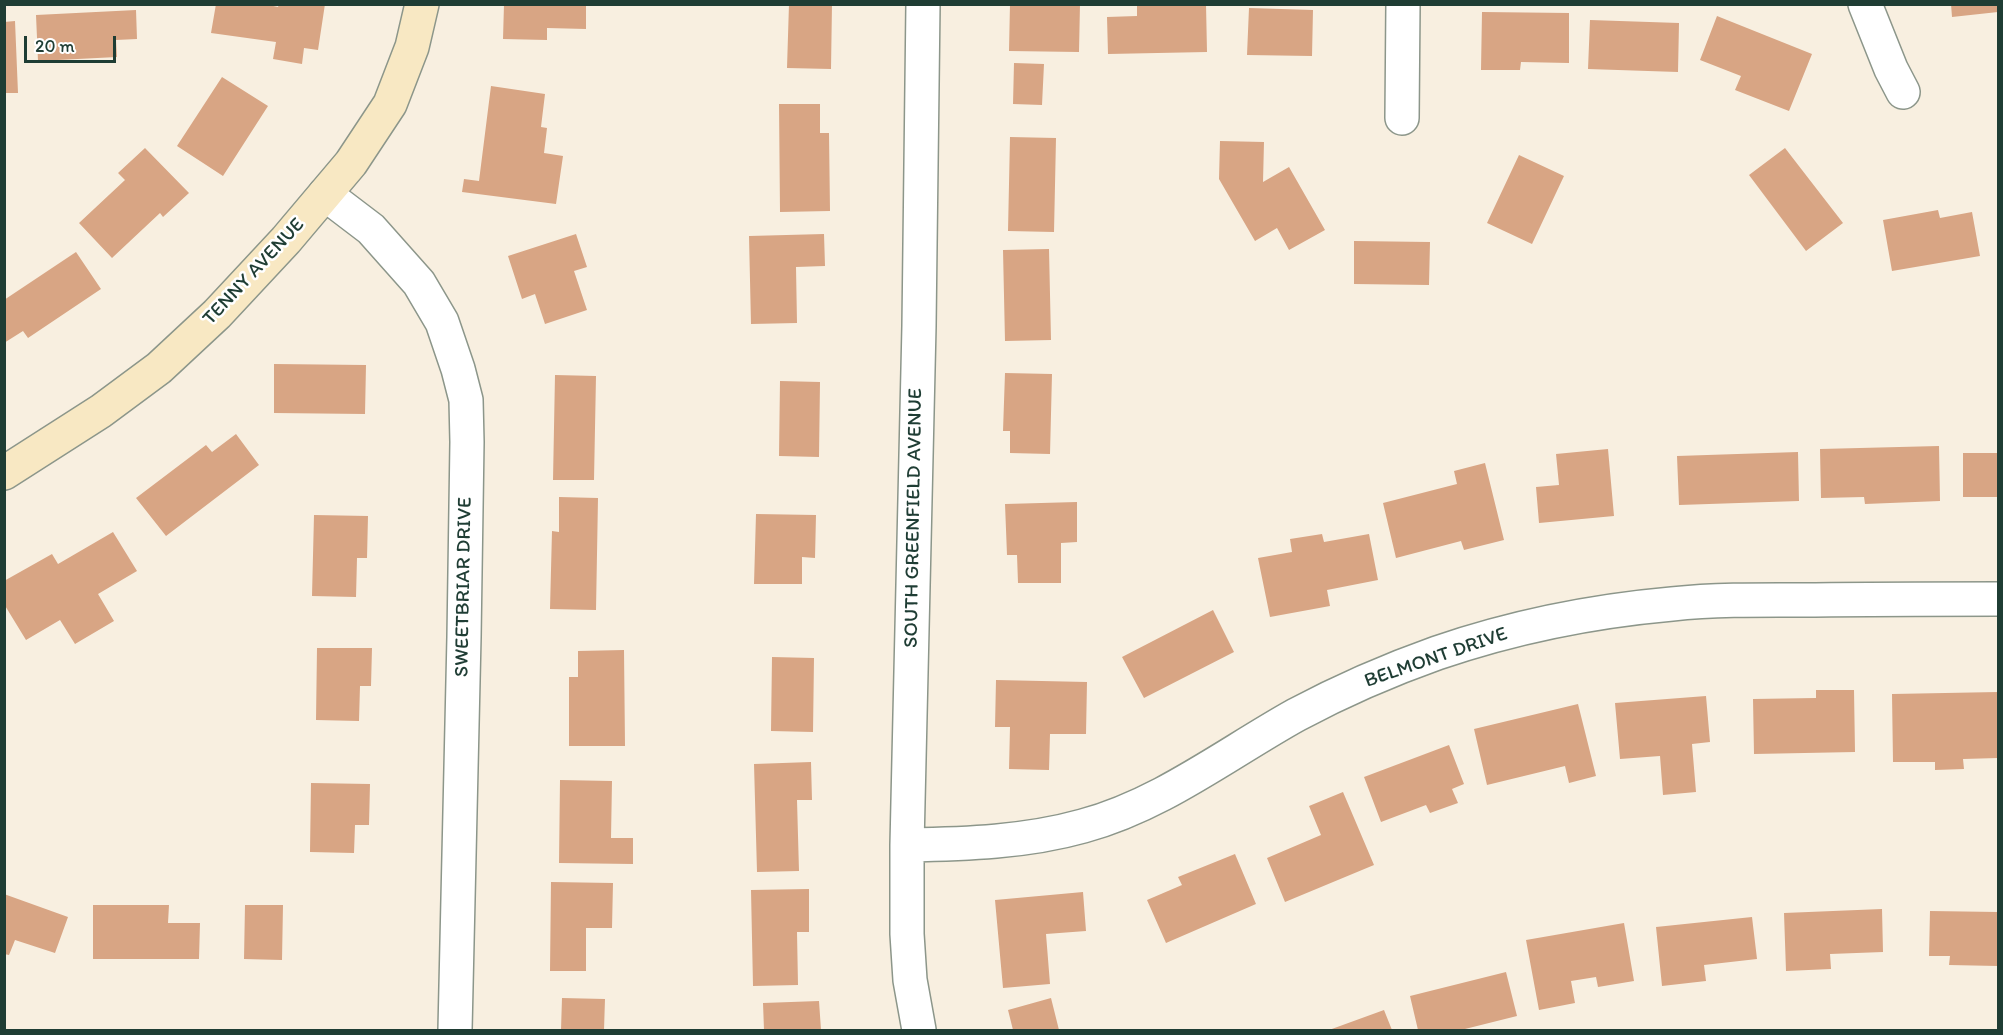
<!DOCTYPE html>
<style>
body{margin:0}
#map{position:relative;width:2003px;height:1035px;overflow:hidden;background:#f8efe0;font-family:Itim,sans-serif}
canvas{display:block}
.frame{position:absolute;inset:0;border:6px solid #1f3d34;pointer-events:none}
.scale{position:absolute;left:24px;top:36px;width:92px;height:27px;box-sizing:border-box;border:3px solid #1f3d34;border-top:0;padding-left:8px;font-size:18px;line-height:21px;white-space:nowrap;color:#1f3d34;-webkit-text-stroke:4px #fff;paint-order:stroke}
</style>
<div id="map">
<canvas width="2003" height="1035"></canvas>
<div class="frame"></div>
<div class="scale">20 m</div>
</div>
<script>
const g = document.querySelector('canvas').getContext('2d');
g.lineJoin = 'round';
function fill(path, color) { g.fillStyle = color; g.fill(path, 'evenodd'); }
function trace(path, color, width, dash) { g.strokeStyle = color; g.lineWidth = width; g.lineCap = dash ? 'butt' : 'round'; g.setLineDash(dash || []); g.stroke(path); }
function write(font, color, halo, rows, align = 'center') {
  g.font = font + ' Itim,sans-serif'; g.lineWidth = 5; g.setLineDash([]); g.textBaseline = 'middle'; g.strokeStyle = halo; g.fillStyle = color; for (const [text, x, y, turn = 0] of rows) {
    g.save(); g.translate(x, y); g.rotate((+turn || 0) * Math.PI / 180); g.textAlign = isNaN(turn) ? turn : align; if (halo) g.strokeText(text, 0, 0); g.fillText(text, 0, 0); g.restore();
  }
}
fill(new Path2D(`
 M216,4H264L278,7L279,4H325L318,50L304,48L302,64L273,59L276,42L211,33Z
 M504,4H586V29L547,28V40L503,39Z
 M789,4H832L831,69L787,68Z
 M1010,4H1080L1079,52L1009,51Z
 M1206,4L1207,52L1108,54L1107,17L1137,16V5Z
 M1951,4H1998V12L1952,17Z
 M1249,8L1313,10L1312,56L1247,55Z
 M136,10L137,39L116,40L117,57L38,61L36,15Z
 M1482,12L1569,13V63L1521,62L1520,70H1481Z
 M1717,16L1812,54L1789,111L1735,90L1741,76L1700,60Z
 M1590,20L1679,23L1678,72L1588,69Z
 M15,21L18,93H4V22Z
 M1014,63L1044,64L1042,105L1013,104Z
 M222,77L268,106L223,176L177,146Z
 M491,86L545,94L541,127L547,128L544,153L563,156L556,204L462,192L464,179L479,181Z
 M779,104H820V133H829L830,211L780,212Z
 M1010,137L1056,138L1054,232L1008,231Z
 M1220,141L1264,142L1263,182L1289,167L1325,230L1289,250L1277,228L1255,241L1219,179Z
 M145,148L189,193L163,217L160,213L112,258L79,223L125,180L118,173Z
 M1785,148L1843,223L1806,251L1749,175Z
 M1519,155L1564,176L1532,244L1487,223Z
 M1938,210L1940,218L1972,212L1980,256L1892,271L1883,220Z
 M576,234L587,267L574,271L587,310L545,324L535,294L522,299L508,256Z
 M824,234L825,266L796,267L797,323L751,324L749,236Z
 M1354,241L1430,242L1429,285L1354,284Z
 M1049,249L1051,340L1005,341L1003,250Z
 M76,252L101,289L28,338L23,331L4,343V300Z
 M274,364L366,365L365,414L274,413Z
 M1005,373L1052,374L1050,454L1010,453V431H1003Z
 M555,375L596,376L594,480H553Z
 M780,381L820,382L819,457L779,456Z
 M236,434L259,465L166,536L136,498L206,445L212,452Z
 M1939,446L1940,501L1865,504L1864,497L1821,498L1820,449Z
 M1608,449L1614,516L1539,523L1536,487L1559,485L1556,454Z
 M1798,452L1799,501L1679,505L1677,456Z
 M1963,453H1998V497H1963Z
 M1485,463L1504,540L1464,550L1461,541L1396,558L1383,503L1457,484L1454,471Z
 M559,497L598,498L596,610L550,609L552,531L559,532Z
 M1077,502V542L1061,543V583H1018L1017,555H1007L1005,504Z
 M756,514L816,515L815,558L802,557V584H754Z
 M314,515L368,516L367,558H357L356,597L312,596Z
 M113,532L137,571L98,594L114,621L75,644L60,620L26,640L4,604V581L52,554L58,564Z
 M1322,534L1324,542L1369,534L1378,580L1327,590L1330,606L1270,617L1258,558L1292,552L1290,539Z
 M1213,610L1234,652L1144,698L1122,657Z
 M317,648H372L371,686H360L359,721L316,720Z
 M624,650L625,746H569V677H578V651Z
 M772,657L814,658L813,732L771,731Z
 M996,680L1087,682L1086,734H1050L1049,770L1009,769L1010,727H995Z
 M1816,690H1854L1855,752L1754,754L1753,699L1816,698Z
 M1998,692V758L1963,759L1964,769L1935,770V762H1893L1892,694Z
 M1706,696L1710,742L1692,744L1696,792L1663,795L1660,756L1620,759L1615,703Z
 M1578,704L1596,776L1569,783L1565,766L1487,785L1474,729Z
 M1449,745L1464,784L1452,789L1458,803L1430,813L1426,805L1381,822L1364,777Z
 M811,762L812,800H797L799,871L757,872L754,764Z
 M560,780L612,781L611,838H633V864L559,863Z
 M311,783L370,784L369,825H355L354,853L310,852Z
 M1343,792L1374,865L1285,902L1267,858L1321,835L1309,806Z
 M1235,854L1256,904L1166,943L1147,900L1182,885L1178,877Z
 M551,882L613,883L612,928H586V971H550Z
 M809,889V932H797L798,985L753,986L751,890Z
 M1083,892L1086,931L1046,934L1050,984L1003,988L995,900Z
 M4,894L68,917L55,953L15,940L9,955L4,954Z
 M93,905H169L168,923H200L199,959H93Z
 M245,905H283L282,960L244,959Z
 M1882,909L1883,952L1830,954L1831,969L1786,971L1784,913Z
 M1930,911L1998,912V966L1949,965L1950,956H1929Z
 M1752,917L1757,959L1704,965L1706,981L1662,986L1656,927Z
 M1624,923L1634,981L1598,987L1596,977L1571,981L1575,1003L1539,1010L1526,940Z
 M1506,972L1517,1016L1461,1030H1418L1410,996Z
 M562,998L605,999L604,1030H561Z
 M1051,998L1059,1030H1013L1008,1010Z
 M819,1001L821,1030H764L763,1003Z
 M1384,1010L1392,1030H1329Z`), '#d8a584');
const street = new Path2D(`
 M1865,4L1891,69L1903,92
 M1402,118L1403,4
 M325,194L371,229L419,283L442,322L458,369L466,400L467,442L464,637L455,1030
 M907,845C966,844 1026,842 1083,826C1161,805 1226,754 1296,715C1341,691 1389,670 1437,653C1513,627 1593,611 1672,604C1720,599 1768,600 1815,600C1876,599 1937,599 1998,599
 M919,1030L910,980L907,934V845L919,326L923,4`);
const secondary = new Path2D(`
 M4,473L101,411L159,368L217,314L286,240L351,163L390,104L412,47L422,4`);
trace(street, '#8c968a', 36);
trace(secondary, '#8c968a', 36);
trace(street, '#fff', 33);
trace(secondary, '#f8e8c3', 33);
write('20px', '#1f3d34', '#fff', [
 ["TENNY AVENUE",254,272,-47],
 ["SOUTH GREENFIELD AVENUE",914,518,-89],
 ["SWEETBRIAR DRIVE",464,587,-89],
 ["BELMONT DRIVE",1436,658,-19]
]);
</script>
